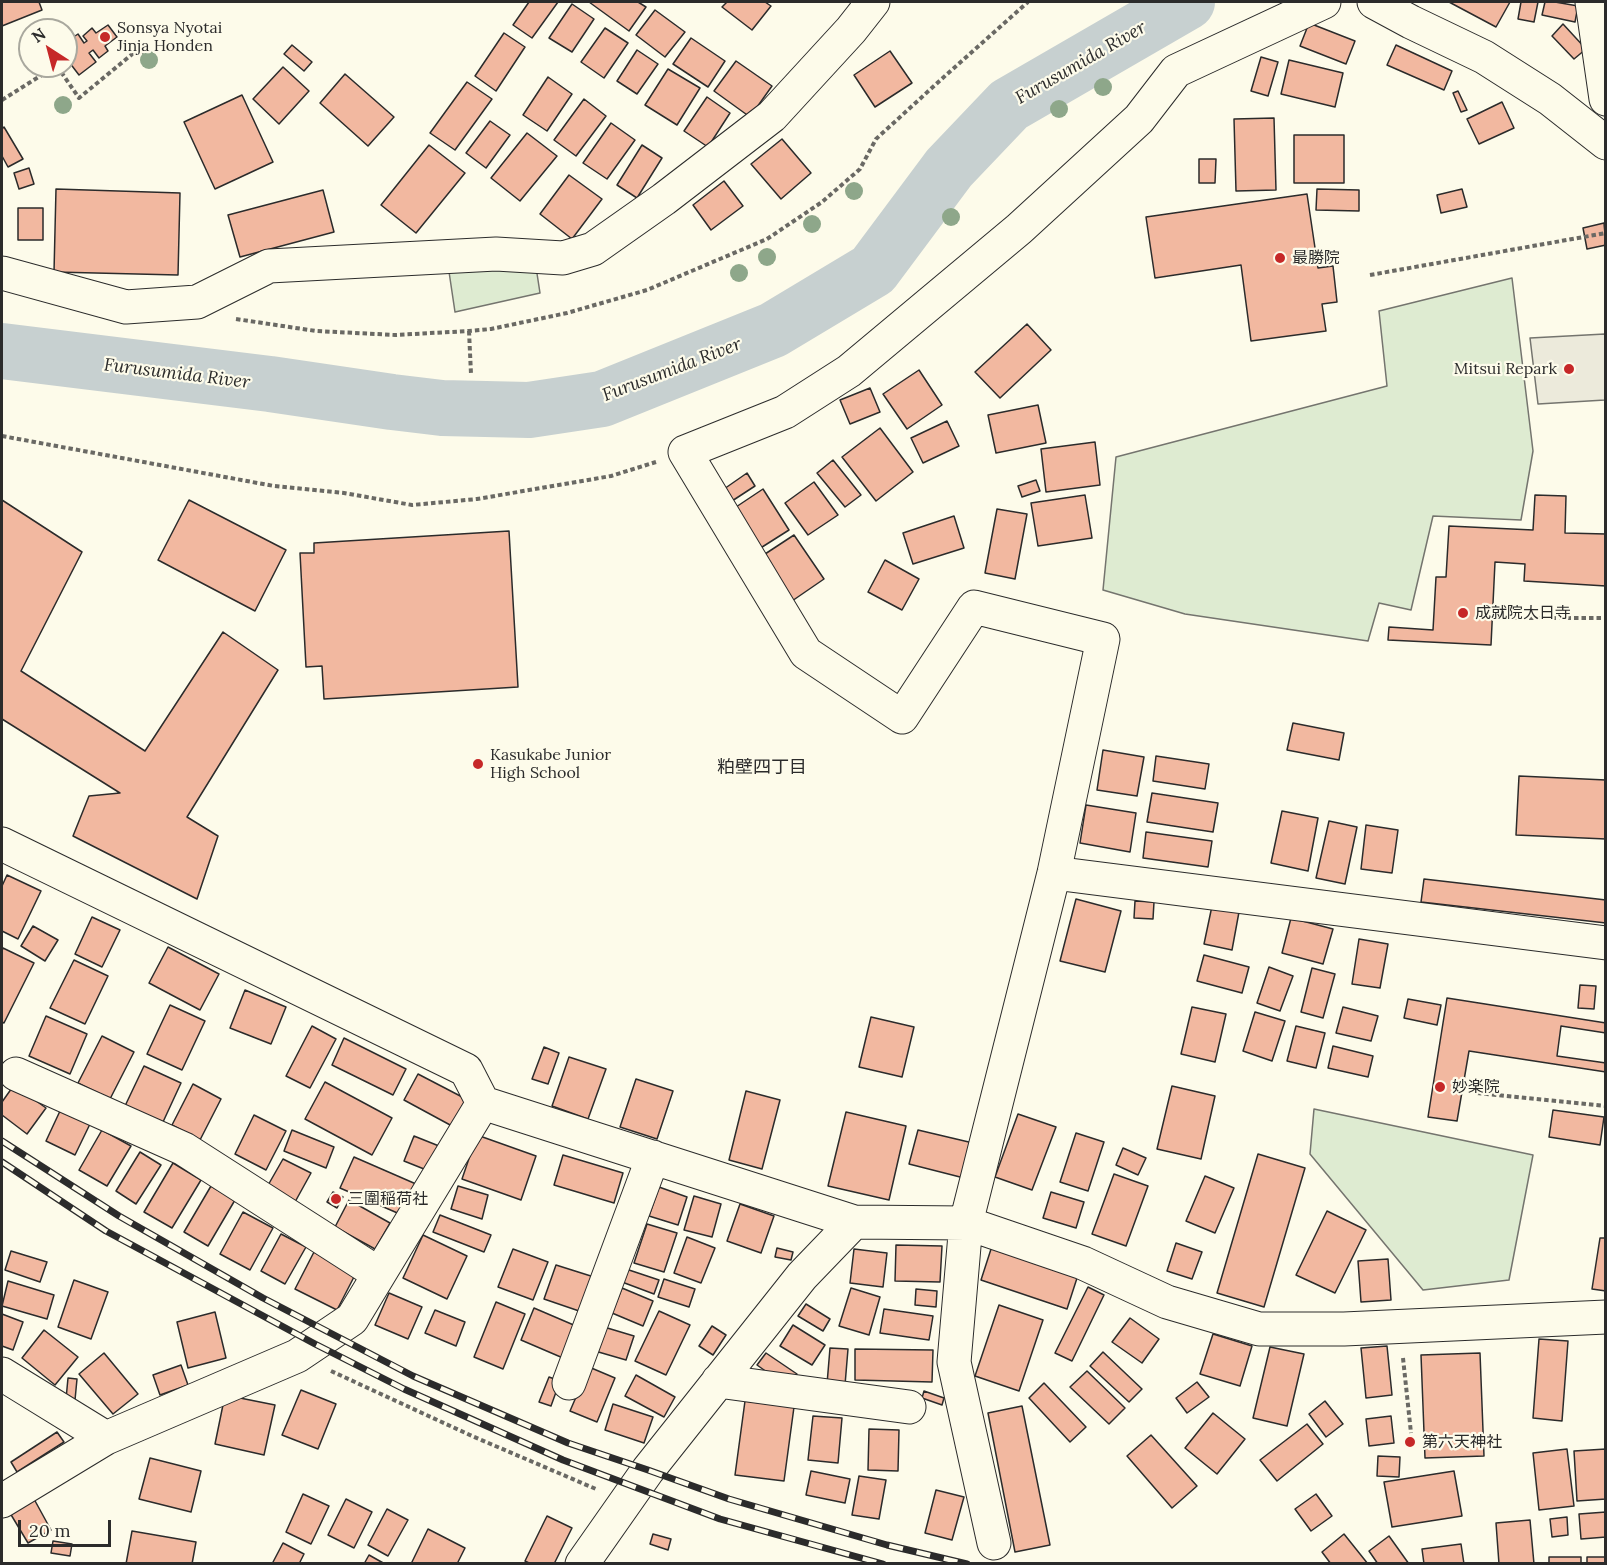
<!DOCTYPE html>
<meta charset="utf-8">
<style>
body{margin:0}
#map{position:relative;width:1607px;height:1565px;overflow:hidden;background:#fdfbea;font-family:Lora,serif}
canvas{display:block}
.frame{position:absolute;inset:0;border:3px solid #2b2b2b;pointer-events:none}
.north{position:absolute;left:18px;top:18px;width:60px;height:60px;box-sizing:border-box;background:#fdfbea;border:2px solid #a9a89e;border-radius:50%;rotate:324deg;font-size:16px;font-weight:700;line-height:24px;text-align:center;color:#2b2b2b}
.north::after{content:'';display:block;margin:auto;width:21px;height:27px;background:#c62828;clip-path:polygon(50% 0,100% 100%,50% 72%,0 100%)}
.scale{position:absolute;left:18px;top:1520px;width:93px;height:27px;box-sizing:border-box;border:3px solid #2b2b2b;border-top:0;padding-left:8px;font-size:18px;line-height:21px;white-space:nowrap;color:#2b2b2b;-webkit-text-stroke:4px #fdfbea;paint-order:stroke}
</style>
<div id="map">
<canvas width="1607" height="1565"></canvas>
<div class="frame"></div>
<div class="north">N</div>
<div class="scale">20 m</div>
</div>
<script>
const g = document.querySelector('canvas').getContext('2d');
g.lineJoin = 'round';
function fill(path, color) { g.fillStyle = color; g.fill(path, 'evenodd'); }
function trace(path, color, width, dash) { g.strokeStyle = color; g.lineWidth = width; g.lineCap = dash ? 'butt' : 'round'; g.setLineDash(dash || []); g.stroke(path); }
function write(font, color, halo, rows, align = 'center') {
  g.font = font + ' Lora,"Noto Sans JP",serif'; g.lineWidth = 4.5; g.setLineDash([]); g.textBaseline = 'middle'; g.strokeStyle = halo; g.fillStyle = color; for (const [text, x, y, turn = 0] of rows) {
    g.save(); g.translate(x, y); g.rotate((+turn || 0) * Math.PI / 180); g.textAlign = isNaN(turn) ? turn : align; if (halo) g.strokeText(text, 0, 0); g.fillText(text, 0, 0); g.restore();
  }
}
const green = new Path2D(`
 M448,265L536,267L540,293L455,312Z
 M1512,278L1533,451L1521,520L1433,516L1411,610L1379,603L1368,641L1185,614L1103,590L1116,457L1387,386L1379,311Z
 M1314,1109L1533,1155L1509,1280L1423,1290L1310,1154Z`);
fill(green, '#deebd1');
trace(green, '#74746e', 1.5);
const parking = new Path2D(`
 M1605,334V400L1538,404L1530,338Z`);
fill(parking, '#eceadb');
trace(parking, '#74746e', 1.5);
trace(new Path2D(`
 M2,351L270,384L392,402L442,408L529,410L602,399L773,330L873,270L949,168L1009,105L1187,2`), '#c7d0d0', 56);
const building = new Path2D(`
 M2,2H39L42,10L2,26Z
 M529,2H558L532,38L513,25Z
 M589,2H638L646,7L629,31Z
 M727,2H765L771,6L752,30L722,7Z
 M1449,2H1510L1496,27Z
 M1521,2H1538L1534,22L1518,19Z
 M1545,2H1555L1578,6L1575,22L1542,15Z
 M572,4L594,19L572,52L549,38Z
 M655,10L685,32L665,57L636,35Z
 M1309,23L1355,41L1346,64L1300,46Z
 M1563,24L1586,49L1574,59L1552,36Z
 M108,25L117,37L105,46L108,51L99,58L93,50L89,53L96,62L79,75L66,58V42L78,34L84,43L87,41L83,36L92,28L96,33Z
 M605,28L628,43L604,78L581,62Z
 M504,33L525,47L496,91L475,76Z
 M691,38L725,61L708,87L673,64Z
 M292,45L312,62L304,71L284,54Z
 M1396,45L1452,71L1444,90L1387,65Z
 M637,50L658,64L637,94L617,81Z
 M890,51L912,83L875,107L854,75Z
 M1261,57L1278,62L1268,96L1251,91Z
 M1289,60L1343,73L1335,107L1281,94Z
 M736,61L772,86L750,117L714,91Z
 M283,67L309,91L279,124L253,99Z
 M668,69L700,88L677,125L645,105Z
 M345,74L394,117L368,146L320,103Z
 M548,77L572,94L547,131L523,115Z
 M467,82L492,99L455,150L430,133Z
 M1458,91L1467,110L1461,112L1453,93Z
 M242,95L273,162L215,189L184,122Z
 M707,97L730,113L708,147L684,131Z
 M584,99L606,116L576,156L554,140Z
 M1502,102L1514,128L1479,144L1467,119Z
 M1274,118L1276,190L1236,191L1234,119Z
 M490,121L510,135L486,168L466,153Z
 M611,123L635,140L607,179L583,163Z
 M4,127L23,159L8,167L2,156V129Z
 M527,133L557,156L520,201L491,178Z
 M1294,135H1344V183H1294Z
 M782,139L811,173L781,199L751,164Z
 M429,145L465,173L416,233L381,205Z
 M642,145L662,158L637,198L617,185Z
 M1199,159H1216L1215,183H1199Z
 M29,168L34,184L19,189L14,173Z
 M569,175L602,199L572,239L540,214Z
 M724,181L743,206L711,230L693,205Z
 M56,189L180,193L178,275L54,272Z
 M1317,189L1359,190V211L1316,210Z
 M1462,189L1467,207L1441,213L1437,195Z
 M323,190L334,232L240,257L228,215Z
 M1307,194L1318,268L1333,266L1337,302L1322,304L1326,331L1251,341L1241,265L1155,278L1146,217Z
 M18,208H43V240H18Z
 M1604,223L1606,245L1587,249L1583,228Z
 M1027,324L1051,350L1000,398L975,372Z
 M919,370L942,405L907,429L883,394Z
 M870,388L880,412L850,424L840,400Z
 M1038,405L1046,443L996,453L988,415Z
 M947,421L959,446L923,463L911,438Z
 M880,428L913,472L876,501L842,457Z
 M1095,442L1100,485L1046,492L1041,449Z
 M833,460L861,495L845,507L817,473Z
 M747,473L755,486L732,501L724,489Z
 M1036,480L1040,491L1022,497L1018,486Z
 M814,482L838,515L808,535L785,503Z
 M763,489L789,530L759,549L733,509Z
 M1085,495L1092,538L1038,546L1031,503Z
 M1535,495L1566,496L1565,533L1606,534V586L1524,581L1525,564L1495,562L1491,645L1388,640L1389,627L1433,630L1436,577H1446L1449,526L1533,530Z
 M2,500L82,552L21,671L145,751L223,632L278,670L187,817L218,836L197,899L73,836L89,796L120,793L2,719Z
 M189,500L286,550L255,611L158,560Z
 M997,509L1027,514L1015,579L985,573Z
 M954,516L964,548L913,564L903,533Z
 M509,531L518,687L324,699L322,666L306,667L300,553H314V543Z
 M794,535L824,579L792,601L762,556Z
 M885,560L919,579L902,610L868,592Z
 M1293,723L1344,733L1339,760L1287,750Z
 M1103,750L1144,757L1137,796L1097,790Z
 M1156,756L1209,764L1205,789L1153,781Z
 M1519,776L1606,780V839L1516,835Z
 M1152,793L1218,803L1213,832L1147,822Z
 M1086,805L1136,813L1130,852L1080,843Z
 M1282,811L1318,818L1308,871L1271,863Z
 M1329,821L1357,827L1345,884L1316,878Z
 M1366,825L1398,830L1392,873L1361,869Z
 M1146,832L1212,841L1208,867L1143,858Z
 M7,875L41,891L18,939L2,931V886Z
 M1424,879L1606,900V923L1421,902Z
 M1076,899L1121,911L1105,972L1060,961Z
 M1135,901L1154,902L1153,919L1134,918Z
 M1212,906L1239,912L1232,950L1204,944Z
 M92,917L120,930L102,967L75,954Z
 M1291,918L1333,929L1323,964L1282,953Z
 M33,926L58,940L45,961L21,946Z
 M1359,939L1388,944L1380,988L1352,984Z
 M168,947L219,974L200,1010L149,983Z
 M3,948L34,963L4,1023L2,1022V951Z
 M1204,955L1249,967L1242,993L1197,981Z
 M74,960L108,976L85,1024L50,1008Z
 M1269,967L1293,976L1280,1011L1257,1003Z
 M1312,968L1335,974L1323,1018L1301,1012Z
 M1580,985L1596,986L1594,1009L1578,1008Z
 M245,990L286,1007L271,1044L230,1028Z
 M1447,998L1606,1023V1072L1469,1051L1457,1121L1428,1117Z
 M1408,999L1441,1005L1437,1025L1404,1018Z
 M170,1005L205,1021L182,1070L147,1054Z
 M1192,1007L1226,1014L1215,1062L1181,1054Z
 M1343,1007L1378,1016L1371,1041L1336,1033Z
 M1255,1012L1285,1021L1272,1061L1243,1051Z
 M46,1016L87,1034L70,1074L29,1056Z
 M871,1017L914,1027L902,1077L859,1067Z
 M312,1026L336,1039L310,1088L286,1076Z
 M1296,1026L1325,1033L1316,1068L1287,1061Z
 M1561,1026L1606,1033V1063L1557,1056Z
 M102,1036L134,1052L110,1099L78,1083Z
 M344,1038L406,1069L393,1095L332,1065Z
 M1333,1046L1373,1056L1368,1077L1328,1068Z
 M544,1047L559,1053L548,1084L532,1079Z
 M569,1057L606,1069L588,1119L552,1106Z
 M144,1066L181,1083L163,1122L125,1106Z
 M418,1074L466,1099L452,1126L404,1100Z
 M636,1079L673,1091L657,1139L620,1127Z
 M325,1082L392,1118L372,1155L305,1119Z
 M193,1084L221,1099L200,1140L172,1125Z
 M14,1085L46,1108L27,1134L2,1115V1102Z
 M1172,1086L1215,1096L1201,1159L1157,1149Z
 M746,1091L780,1100L762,1169L729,1160Z
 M1553,1110L1604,1117L1600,1145L1549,1137Z
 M60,1111L90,1124L75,1155L46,1141Z
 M846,1112L906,1126L889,1200L828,1186Z
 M1018,1114L1056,1127L1032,1190L995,1177Z
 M254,1115L286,1131L266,1170L235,1154Z
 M102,1130L131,1146L107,1186L79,1170Z
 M292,1130L334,1147L326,1168L284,1151Z
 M918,1130L973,1143L964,1178L909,1164Z
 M1076,1133L1104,1142L1088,1191L1060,1182Z
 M477,1135L536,1156L521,1200L462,1179Z
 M414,1136L439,1146L429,1171L404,1161Z
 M1123,1148L1146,1158L1138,1175L1116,1165Z
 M140,1152L161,1165L136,1204L116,1191Z
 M1258,1154L1305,1168L1264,1307L1217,1293Z
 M563,1155L623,1173L614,1203L554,1185Z
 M354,1157L416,1184L402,1215L340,1188Z
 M283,1159L311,1173L295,1202L267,1187Z
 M173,1163L201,1180L172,1228L144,1212Z
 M1114,1174L1148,1186L1126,1246L1092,1234Z
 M1205,1176L1234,1188L1215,1233L1186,1221Z
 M211,1186L235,1200L208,1246L184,1232Z
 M458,1186L488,1195L482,1219L451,1209Z
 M659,1187L687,1197L678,1225L649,1216Z
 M333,1192L343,1197L337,1208L327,1202Z
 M1051,1192L1084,1202L1076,1228L1043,1218Z
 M694,1196L721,1204L712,1237L684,1230Z
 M349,1200L390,1223L375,1249L335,1227Z
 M740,1204L774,1216L761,1253L727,1241Z
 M1327,1211L1366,1230L1335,1293L1296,1275Z
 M243,1212L273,1228L250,1270L220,1254Z
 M440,1215L491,1235L484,1252L433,1232Z
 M647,1224L677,1233L664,1272L634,1263Z
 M281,1234L306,1247L285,1284L261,1271Z
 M423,1235L467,1256L447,1299L403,1278Z
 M687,1237L715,1248L701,1283L674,1273Z
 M1600,1238H1606V1291L1592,1289Z
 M1176,1243L1202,1252L1192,1279L1167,1271Z
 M896,1245L942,1246L940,1282L895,1281Z
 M992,1246L1078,1275L1067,1309L981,1280Z
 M777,1248L793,1252L791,1260L775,1257Z
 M513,1249L548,1262L533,1300L498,1287Z
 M854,1249L887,1253L883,1287L850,1283Z
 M11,1251L47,1262L40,1282L5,1270Z
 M314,1252L356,1273L337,1310L295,1289Z
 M1388,1259L1391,1300L1361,1302L1358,1261Z
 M556,1265L594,1277L582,1312L544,1299Z
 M626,1269L659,1280L654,1294L622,1282Z
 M664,1279L695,1289L689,1307L658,1297Z
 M74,1280L108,1292L91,1339L58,1327Z
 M8,1281L54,1295L47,1319L2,1306Z
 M1088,1287L1104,1295L1072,1361L1055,1353Z
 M622,1288L653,1301L643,1326L612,1313Z
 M851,1288L880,1297L869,1335L839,1326Z
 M916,1289L937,1291L936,1307L915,1305Z
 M389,1293L422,1307L408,1339L375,1325Z
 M496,1302L525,1314L503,1369L474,1357Z
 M806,1304L830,1319L823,1331L798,1316Z
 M999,1305L1043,1320L1019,1391L975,1376Z
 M534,1308L576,1326L563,1358L521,1340Z
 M884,1309L933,1316L929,1340L880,1333Z
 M435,1310L465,1322L456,1346L425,1333Z
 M659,1311L690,1325L666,1375L635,1361Z
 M215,1312L226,1358L188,1368L177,1322Z
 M2,1314L23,1322L13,1350L2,1346Z
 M1130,1318L1159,1339L1142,1363L1112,1342Z
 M793,1325L825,1345L812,1365L780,1346Z
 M712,1326L726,1335L713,1355L699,1346Z
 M604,1327L634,1336L626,1360L595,1351Z
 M44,1330L78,1357L55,1385L22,1358Z
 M1213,1334L1252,1346L1240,1386L1200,1374Z
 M1539,1339L1568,1341L1562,1421L1533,1418Z
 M1387,1346L1392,1395L1366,1398L1361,1348Z
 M1270,1347L1304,1354L1287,1426L1253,1418Z
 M830,1348L848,1349L845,1385L827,1384Z
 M855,1349L933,1350L932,1382L855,1380Z
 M1103,1352L1142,1389L1129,1402L1090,1366Z
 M104,1353L138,1394L113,1414L79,1374Z
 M766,1353L797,1374L788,1387L757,1365Z
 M1480,1353L1484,1456L1425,1458L1421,1355Z
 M181,1365L188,1385L160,1395L153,1375Z
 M589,1367L615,1378L597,1422L570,1411Z
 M1087,1371L1125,1408L1109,1424L1070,1387Z
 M636,1375L675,1397L664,1417L625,1396Z
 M549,1377L560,1381L551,1406L539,1402Z
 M68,1378L77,1379L75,1400L66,1399Z
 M1197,1382L1209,1397L1187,1413L1176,1398Z
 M1044,1383L1086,1427L1070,1442L1029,1398Z
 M301,1390L336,1404L318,1449L282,1435Z
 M924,1391L944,1398L942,1405L922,1398Z
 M225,1395L275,1405L264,1455L215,1444Z
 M745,1401L794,1407L784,1481L735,1475Z
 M1325,1401L1343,1424L1326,1437L1309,1414Z
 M613,1404L653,1417L644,1443L605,1430Z
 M1022,1406L1050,1545L1015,1552L988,1413Z
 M1213,1413L1245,1439L1217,1474L1185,1448Z
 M813,1416L842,1418L838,1463L808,1460Z
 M1391,1416L1394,1443L1369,1446L1366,1419Z
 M1307,1424L1323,1444L1277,1481L1260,1460Z
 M869,1429L899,1430L898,1471L868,1470Z
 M57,1432L64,1442L17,1472L11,1462Z
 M1151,1435L1197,1486L1172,1508L1127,1456Z
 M1567,1449L1574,1506L1539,1510L1533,1453Z
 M1606,1449V1499L1577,1501L1574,1451Z
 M1378,1456L1400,1457L1399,1477L1377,1476Z
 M150,1458L201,1471L191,1512L139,1499Z
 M811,1471L850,1479L845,1503L806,1495Z
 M1454,1471L1462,1516L1392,1527L1384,1482Z
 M859,1476L886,1480L879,1519L852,1515Z
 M936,1490L964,1497L952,1540L925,1533Z
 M303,1494L329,1506L311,1544L286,1532Z
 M1316,1494L1332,1516L1311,1531L1295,1509Z
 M34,1499L51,1530L28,1543L10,1513Z
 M346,1499L372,1512L354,1548L328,1535Z
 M387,1509L408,1520L388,1556L368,1545Z
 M1606,1512V1537L1581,1539L1579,1514Z
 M547,1516L572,1528L554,1564H531L525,1561Z
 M1567,1517L1568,1535L1552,1537L1550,1519Z
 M1530,1520L1534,1564H1499L1496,1523Z
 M428,1529L465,1548L457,1564H411Z
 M132,1531L196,1542L192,1564H126Z
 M653,1534L671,1539L668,1550L650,1544Z
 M1344,1534L1368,1564H1331L1322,1552Z
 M1389,1536L1409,1564H1378L1369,1551Z
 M53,1541L72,1544L70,1556L51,1553Z
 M283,1543L304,1554L299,1564H272Z
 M1461,1544L1464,1564H1424L1422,1549Z
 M369,1555L385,1564H364Z
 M1549,1557H1581V1564H1549Z
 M1587,1557H1605V1564H1587Z`);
fill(building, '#f2b8a0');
trace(building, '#2b2b2b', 1.5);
const minor = new Path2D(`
 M1592,2L1606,99
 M2,273L126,307L197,302L269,266L496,254L563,258L593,249L664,199L772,116L851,30L873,2
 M2,844L466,1070L483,1103L854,1222L966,1223L1083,1263L1167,1302L1259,1329H1344L1606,1317
 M1054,873L1606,943
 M16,1074L184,1149L379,1274
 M2,1374L106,1438
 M718,1381L909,1407
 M569,1383L653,1157
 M2,1501L106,1438L297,1356L352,1319L483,1103
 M994,1543L954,1362L966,1223L1054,873L1103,639L974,607L902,717L806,653L685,452L785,412L849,371L1019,229L1139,119L1176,71L1324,2
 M582,1564L648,1470L802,1276L854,1222`);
const major = new Path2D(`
 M1374,2L1411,22L1484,57L1550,99L1606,143`);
trace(minor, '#2b2b2b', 35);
trace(major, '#2b2b2b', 35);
trace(new Path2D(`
 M136,51L135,44L142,41
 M57,66L79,98L136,51L143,54L147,47
 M2,100L56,66
 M1370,275L1606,233
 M236,319L316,331L395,335L469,331L491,329L567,313L647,290L767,239L822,202L860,169L876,139L946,75L1028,2
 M469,331L471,374
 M2,436L274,486L344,493L412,505L477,499L611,476L656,462
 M1514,618H1606
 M1477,1093L1606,1106
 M1403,1358L1411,1433
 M331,1371L472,1436L596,1489`), '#6a6964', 4, [4.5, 3]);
trace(minor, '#fdfbea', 33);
trace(major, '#fdfbea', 33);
const rail = new Path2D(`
 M2,1141L119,1216L263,1298L413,1376L568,1443L648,1470L729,1499L887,1545L967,1564
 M2,1162L106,1231L315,1344L404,1389L563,1460L720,1519L883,1564`);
trace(rail, '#2b2b2b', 7);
trace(rail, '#fdfbea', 4.5, [14]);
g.fillStyle = '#8ea78a';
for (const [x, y] of [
 [149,60],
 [1103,87],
 [63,105],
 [1059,109],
 [854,191],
 [951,217],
 [812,224],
 [767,257],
 [739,273]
]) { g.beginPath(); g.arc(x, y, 9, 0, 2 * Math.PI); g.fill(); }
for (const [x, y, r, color] of [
 [105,37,6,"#c62828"],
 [1280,258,6,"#c62828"],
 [1569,369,6,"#c62828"],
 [1463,613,6,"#c62828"],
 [478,764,6,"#c62828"],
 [1440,1087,6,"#c62828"],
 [336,1199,6,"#c62828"],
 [1410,1442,6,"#c62828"]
]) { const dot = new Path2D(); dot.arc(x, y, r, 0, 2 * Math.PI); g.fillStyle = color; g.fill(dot); trace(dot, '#fdfbea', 2); }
write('16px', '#2b2b2b', '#fdfbea', [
 ["Sonsya Nyotai",117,28],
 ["Jinja Honden",117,46],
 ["最勝院",1292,258],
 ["Mitsui Repark",1557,369,"right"],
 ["成就院大日寺",1475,613],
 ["Kasukabe Junior",490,755],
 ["High School",490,773],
 ["妙楽院",1452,1087],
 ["三圍稲荷社",348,1199],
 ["第六天神社",1422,1442]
], 'left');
write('italic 18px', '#2b2b2b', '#fdfbea', [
 ["Furusumida River",1081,63,-30],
 ["Furusumida River",672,370,-21],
 ["Furusumida River",177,374,7]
]);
write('18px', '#2b2b2b', '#fdfbea', [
 ["粕壁四丁目",762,768]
]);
</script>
